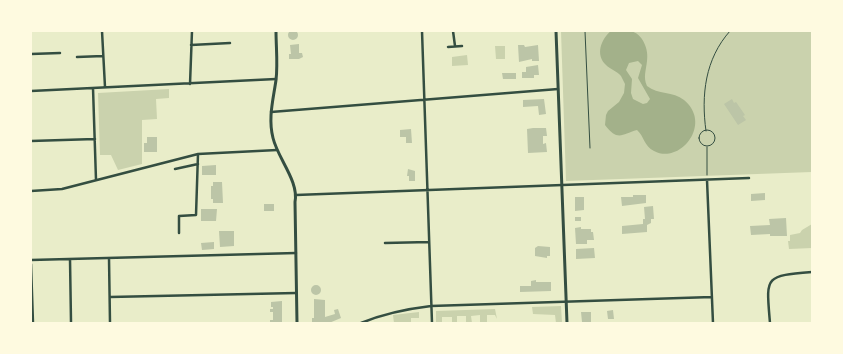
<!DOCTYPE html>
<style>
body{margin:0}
#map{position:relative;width:843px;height:354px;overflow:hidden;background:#e9edc9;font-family:"PT Sans",sans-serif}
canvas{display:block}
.frame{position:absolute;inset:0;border:32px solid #fefae0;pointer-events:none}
</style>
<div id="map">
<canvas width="843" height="354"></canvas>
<div class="frame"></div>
</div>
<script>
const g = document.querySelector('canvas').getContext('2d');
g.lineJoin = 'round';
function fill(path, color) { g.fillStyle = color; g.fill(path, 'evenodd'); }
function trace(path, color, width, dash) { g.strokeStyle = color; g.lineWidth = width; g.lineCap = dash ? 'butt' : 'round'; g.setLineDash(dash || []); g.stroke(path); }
fill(new Path2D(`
 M561,31H812V172L566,181Z
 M495,46H505V59H496Z
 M467,55L468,65L452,66V57Z
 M169,89V98L156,99L157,119L142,120V164L118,170L111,155H100L98,93Z
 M812,224V248L789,249L788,241H790V235L800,233L802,230Z
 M561,306L562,323H556L555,315L533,314L532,307Z
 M495,309L497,319L495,315H487V323H480V315L471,316L472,323H466V316H457V323H452V317H442V323H436V311Z
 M419,312V318H411V323H394L393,315Z`), '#cad2ad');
fill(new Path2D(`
 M611,31C617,31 624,30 630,31C643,33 649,50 647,61C646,71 643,77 647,86C658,95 673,91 684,100C713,124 680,165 654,151C644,146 644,136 637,130C622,134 618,142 605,125L606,115L608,111L619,102L624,93L625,84L621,76C617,71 610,69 606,65C595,55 601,39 611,31ZM638,61L642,65L638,78L650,99L647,103L643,104L633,99L631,93L632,79L626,70L629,63Z`), '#a3b18a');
fill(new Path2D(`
 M288 35a5 5 0 1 1 10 0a5 5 0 1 1-10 0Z
 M299,44V53H302L303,57L299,59H289V54H291L290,45Z
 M518,45H524L525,47L538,45L539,61H532V59L519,62Z
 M538,65L539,75H534V78H522V72H526V67Z
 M502,73H516V79H503Z
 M544,99L546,114L539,115L538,106L523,107V100Z
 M732,99L734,103L736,102L745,115L743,116L746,120L738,125L724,104Z
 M533,128H546L547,136H543V144L546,143L547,152L528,153L527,129Z
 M411,129L412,143H406V137H400V130Z
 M147,137H157V152H144V143H147Z
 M216,165V175H202V166Z
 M408,169L415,171V181H409V176H407Z
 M213,182H222L223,203H213V199H211V186H213Z
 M765,193V200L751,201V194Z
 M633,195H646V203L622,206L621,197H633Z
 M575,197H584V210L575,211Z
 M264,204H274V211H264Z
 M653,206L654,219H651V223L647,225V232L622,234V226L643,224V219H645L644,207Z
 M201,209H217L216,221H201Z
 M575,217H581V221H575Z
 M786,218L787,236H770V234L751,235L750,226L770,225L769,219Z
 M581,227V229H591V232H593L594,240H587V244H576L575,228Z
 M219,231H234V246L220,247Z
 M214,242V249L202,250L201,243Z
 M538,246L550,247V256H547V258L535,256V248Z
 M594,248L595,258L576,259V249Z
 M536,280V282H551V291L520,292V286H531V281Z
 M311 290a5 5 0 1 1 10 0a5 5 0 1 1-10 0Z
 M314,299L325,300V317L335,314L334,310L338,309L341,318L329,323H312V318H314Z
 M282,301V323H270V320H273V312H270V309H273V307H271V302Z
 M613,310L614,319H608L607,311Z
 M581,312H591V323H579L582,322Z`), '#bcc5a7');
trace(new Path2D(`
 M585,31L590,148
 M699 138a8 8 0 1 1 16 0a8 8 0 1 1-16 0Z
 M706,131C701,95 705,59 730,31
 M707,147V175`), '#344e41', 1);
trace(new Path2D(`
 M102,31L105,87
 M422,31L432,323
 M453,31L455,46
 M191,45L230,43
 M448,47L462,46
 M31,54L60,53
 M77,57L103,56
 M190,84L192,31
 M93,88L96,180
 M31,91L276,79
 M271,112L558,89
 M31,141L95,139
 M175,169L198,164
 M707,180L713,323
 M31,191L62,189L198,154L277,150
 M296,195L749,178
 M179,233V216L196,215L198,154
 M385,243L429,242
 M109,258L110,323
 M70,259L71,322
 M31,260L296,253
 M31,264L33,323
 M110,297L296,293
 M361,323C385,313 406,309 431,306L712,297
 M770,323C766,276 764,276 812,272`), '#344e41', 2.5);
trace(new Path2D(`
 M276,31C276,47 278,64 276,80C273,101 268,118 273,138C278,159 299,181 295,202L297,323
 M556,31L567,323`), '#344e41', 3);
</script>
